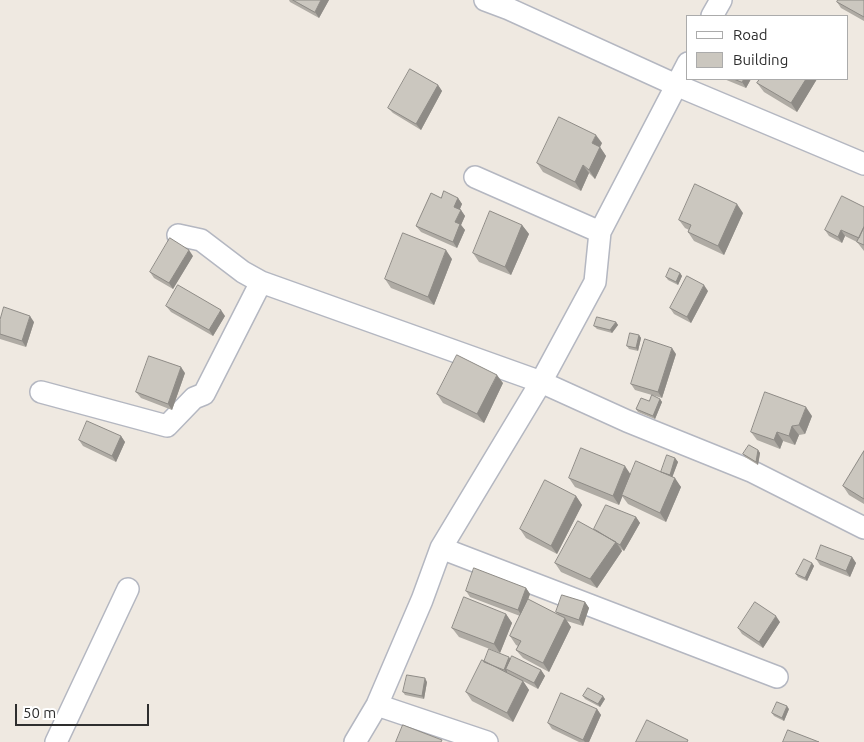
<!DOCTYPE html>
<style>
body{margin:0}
#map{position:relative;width:864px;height:742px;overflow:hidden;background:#efe9e1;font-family:Ubuntu,sans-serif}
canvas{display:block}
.legend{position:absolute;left:686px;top:15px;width:162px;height:65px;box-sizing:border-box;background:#fff;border:1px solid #ababab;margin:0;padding:6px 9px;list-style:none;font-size:15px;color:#2e2e2e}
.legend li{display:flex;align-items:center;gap:10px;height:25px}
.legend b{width:25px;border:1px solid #ababab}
.scale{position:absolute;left:15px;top:704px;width:134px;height:22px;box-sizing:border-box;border:2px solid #2e2e2e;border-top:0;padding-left:6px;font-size:15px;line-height:18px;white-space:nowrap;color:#2e2e2e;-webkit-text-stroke:4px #fff;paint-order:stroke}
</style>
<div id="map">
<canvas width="864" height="742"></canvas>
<ul class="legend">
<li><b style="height:6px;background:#fff"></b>Road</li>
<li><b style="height:14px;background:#cbc7bf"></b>Building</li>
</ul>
<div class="scale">50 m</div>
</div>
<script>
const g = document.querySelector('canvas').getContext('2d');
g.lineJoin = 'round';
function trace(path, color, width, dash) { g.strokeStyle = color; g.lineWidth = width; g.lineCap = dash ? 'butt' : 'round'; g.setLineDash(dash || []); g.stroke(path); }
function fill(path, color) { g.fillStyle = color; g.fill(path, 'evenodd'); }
const minor = new Path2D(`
 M485,0L509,9L676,85L864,164
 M712,16L721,0
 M475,177L600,232
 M178,235L201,240L243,272L261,282
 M41,392L167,426L194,398L204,394L261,282L541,382L627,421L751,471L864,528
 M441,548L777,677
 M377,705L487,742
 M56,742L128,589
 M355,742L377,705L422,600L441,548L541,382L595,282L600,232L688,63`);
trace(minor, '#b4b7c1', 24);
trace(minor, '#fff', 21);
fill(new Path2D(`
 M289,0H329L319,18L290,2Z
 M864,0V21L841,8L837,2Z
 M724,79H751L746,88Z
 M760,79H817L797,112L764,92L757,83Z
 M438,85L442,91L421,130L393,113L388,108Z
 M602,143L600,147L606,156L595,179L589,173L581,191L543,172L537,163Z
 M441,198H458L462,204L460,209L465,216L461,225L465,230L457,248L421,232L416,226Z
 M864,207V251L857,242L845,236L842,243L829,236L825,230Z
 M743,213L724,255L694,241L688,232L689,230L685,228L679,220Z
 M522,225L529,234L511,275L479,262L473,253Z
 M193,256L173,289L154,278L150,272Z
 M452,259L434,305L391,288L385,279Z
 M680,273L682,276L678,285L668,280L666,277Z
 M708,291L691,323L674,314L670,308Z
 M166,306L225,316L213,336L171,312Z
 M0,320L34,322L26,347L0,339Z
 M616,322L618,325L612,333L597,329L594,326Z
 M639,335L641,338L638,351L629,349L627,346Z
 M676,354L662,398L635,390L631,384Z
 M185,373L172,410L141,398L136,392Z
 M503,383L484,423L443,403L437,394Z
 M660,399L662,402L655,419L638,412L636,409L649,401Z
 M812,416L805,434L799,435L795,445L783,441L780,449L757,440L751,432Z
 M121,436L125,442L116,462L83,446L79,440Z
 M758,450L760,453L758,465L745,457L743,454Z
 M864,451V504L849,495L843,486Z
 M675,458L678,462L672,477L681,487L666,522L628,504L622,496L619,505L575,487L569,478L661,472Z
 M576,496L582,505L557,554L526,538L520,529Z
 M636,517L640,523L624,551L621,549L622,551L597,588L561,572L555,563L595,531Z
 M852,557L856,563L850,577L820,565L816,559Z
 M812,563L814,566L807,581L798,577L796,574Z
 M526,588L530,594L527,602L558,614L556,612L585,602L589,608L583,626L567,621L571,627L549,672L523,658L516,650L518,646L516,645L510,636L520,616L470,597L466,591Z
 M506,614L512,623L500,653L459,637L452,628Z
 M780,622L763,648L742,634L738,628Z
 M511,659L541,670L545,676L538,689L523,681L529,690L513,722L472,701L466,692L484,661Z
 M427,682L424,699L405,695L403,692Z
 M583,696L605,699L600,707L585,699Z
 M597,709L601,715L589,742H579L552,729L548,723Z
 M789,709L784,721L774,716L772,713Z`), '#afaba4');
fill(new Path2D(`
 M321,0H329L319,18L315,12Z
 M744,79H751L746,88L742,82Z
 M806,79H817L797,112L791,103Z
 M438,85L442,91L421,130L416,124Z
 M596,135L602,143L600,147L606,156L595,179L589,170L592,143Z
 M583,165L589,173L581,191L575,182Z
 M458,198L462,204L458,213L454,207Z
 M737,204L743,213L724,255L718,246Z
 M461,210L465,216L461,225L465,230L457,248L453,242L455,222Z
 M522,225L529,234L511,275L505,267Z
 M841,230L845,236L842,243L838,237Z
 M189,250L193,256L173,289L169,283Z
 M446,250L452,259L434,305L428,297Z
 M680,273L682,276L678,285L676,282Z
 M704,285L708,291L691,323L687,317Z
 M221,310L225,316L213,336L209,330Z
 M30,316L34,322L26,347L22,341Z
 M616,322L618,325L612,333L610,330Z
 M639,335L641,338L638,351L636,348Z
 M672,348L676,354L662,398L658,392Z
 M181,367L185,373L172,410L168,404Z
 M497,375L503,383L484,423L477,414Z
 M660,399L662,402L655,419L653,416Z
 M806,407L812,416L805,434L799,425Z
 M792,426L799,435L795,445L789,436Z
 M777,432L783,441L780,449L774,440Z
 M121,436L125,442L116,462L112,456Z
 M758,450L760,453L758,465L756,462Z
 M675,458L678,462L672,478L670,475Z
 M625,466L631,475L619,505L613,496Z
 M675,478L681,487L666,522L660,513Z
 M576,496L582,505L557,554L551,546Z
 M636,517L640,523L624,551L620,545Z
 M616,542L622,551L597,588L590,579Z
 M852,557L856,563L850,577L846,571Z
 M812,563L814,566L807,581L805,578Z
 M526,588L530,594L522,616L518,610Z
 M585,602L589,608L583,626L579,620Z
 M506,614L512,623L500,653L494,644Z
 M776,616L780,622L763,648L759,642Z
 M565,618L571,627L549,672L543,663Z
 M509,657L511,660L506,669L507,671V673L504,670Z
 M541,670L545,676L538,689L534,683Z
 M425,678L427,682L424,699L422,696Z
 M523,681L529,690L513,722L507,713Z
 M603,696L605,699L600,707L598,704Z
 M787,706L789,709L784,721L782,718Z
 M597,709L601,715L589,742H585L583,740Z`), '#8e8b86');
const building = new Path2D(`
 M293,0H321L315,12Z
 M838,0H864V17L837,2Z
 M410,69L438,85L416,124L388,108Z
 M734,79H744L742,82Z
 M760,79H806L791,103L757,83Z
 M559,117L596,135L592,143L600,147L589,170L583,165L575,182L537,163Z
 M695,184L737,204L718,246L688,232L691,225L679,220Z
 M444,191L458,198L454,207L461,210L455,222L460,224L453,242L416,226L431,193L441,198Z
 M842,196L864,207V227L859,238L841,230L838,237L825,230Z
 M490,211L522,225L505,267L473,253Z
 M864,227V245L857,242Z
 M403,233L446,250L428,297L385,279Z
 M170,238L189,250L169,283L150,272Z
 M670,268L680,273L676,282L666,277Z
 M687,276L704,285L687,317L670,308Z
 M178,285L221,310L209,330L166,306Z
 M4,307L30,316L22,341L0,334V320Z
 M597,317L616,322L610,330L594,326Z
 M630,333L639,335L636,348L627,346Z
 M645,339L672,348L658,392L631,384Z
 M457,355L497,375L477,414L437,394Z
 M149,356L181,367L168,404L136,392Z
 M765,392L806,407L799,425L792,426L789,436L777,432L774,440L751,432Z
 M652,395L660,399L653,416L636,409L641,398L649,401Z
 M87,421L121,436L112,456L79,440Z
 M749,445L758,450L756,462L743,454Z
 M581,448L625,466L613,496L569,478Z
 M864,451V499L843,486Z
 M667,455L675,458L670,475L661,472Z
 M636,461L675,478L660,513L622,495Z
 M545,480L576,496L551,546L520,529Z
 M606,505L636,517L620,545L594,529Z
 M578,521L616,542L590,579L555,563Z
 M821,545L852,557L846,571L816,559Z
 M804,559L812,563L805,578L796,574Z
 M474,568L526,588L518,610L466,591Z
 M562,595L585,602L579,620L556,612Z
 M464,597L506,614L494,644L452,628Z
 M528,599L565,618L543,663L516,650L521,641L510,636Z
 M755,602L776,616L759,642L738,628Z
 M489,649L509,657L504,670L484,662Z
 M512,656L541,670L534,683L506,669Z
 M482,660L523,681L507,713L466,692Z
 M407,675L425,678L422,696L403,692Z
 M588,688L603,696L598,704L583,696Z
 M561,693L597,709L583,740L548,723Z
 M777,702L787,706L782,718L772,713Z
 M647,720L688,740L687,742H636Z
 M403,725L442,740L441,742H396Z
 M788,730L819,742H783Z`);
fill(building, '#cbc7bf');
trace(building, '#8e8b86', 1);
</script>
